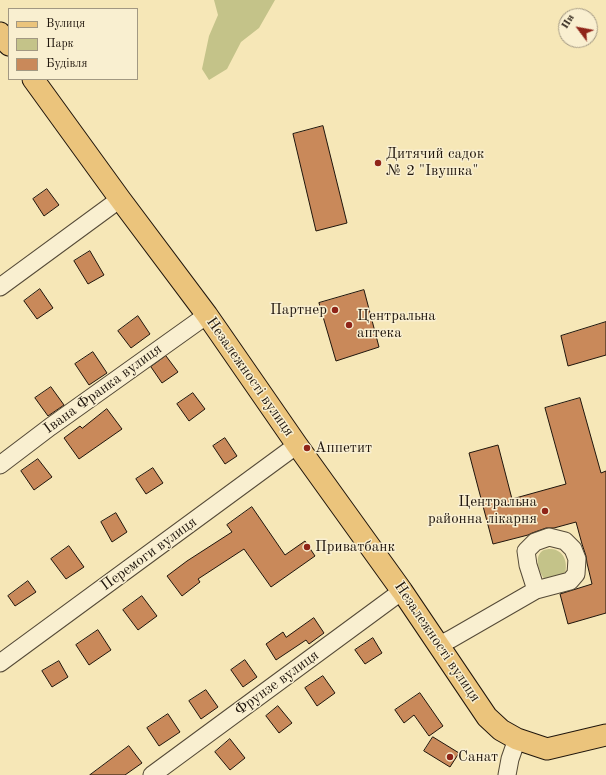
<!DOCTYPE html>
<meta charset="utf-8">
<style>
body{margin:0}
#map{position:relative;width:606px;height:775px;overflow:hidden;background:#f6e7b7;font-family:"Old Standard TT",serif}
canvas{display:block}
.legend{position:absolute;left:8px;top:8px;width:130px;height:72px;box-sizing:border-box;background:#f9efd0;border:1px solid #a29882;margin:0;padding:5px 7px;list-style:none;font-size:12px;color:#1f150c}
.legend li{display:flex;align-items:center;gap:8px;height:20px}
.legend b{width:20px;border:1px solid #a29882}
.north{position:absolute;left:558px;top:8px;width:40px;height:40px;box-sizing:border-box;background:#f9efd0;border:1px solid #a29882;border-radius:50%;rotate:302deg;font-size:11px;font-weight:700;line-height:16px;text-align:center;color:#1f150c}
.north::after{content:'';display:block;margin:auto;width:14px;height:18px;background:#8f2418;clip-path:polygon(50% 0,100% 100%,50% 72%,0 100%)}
</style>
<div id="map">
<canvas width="606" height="775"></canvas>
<ul class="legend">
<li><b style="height:5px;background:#ebc47c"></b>Вулиця</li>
<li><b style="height:11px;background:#c4c389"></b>Парк</li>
<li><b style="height:11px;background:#c9895a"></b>Будівля</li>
</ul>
<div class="north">Пн</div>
</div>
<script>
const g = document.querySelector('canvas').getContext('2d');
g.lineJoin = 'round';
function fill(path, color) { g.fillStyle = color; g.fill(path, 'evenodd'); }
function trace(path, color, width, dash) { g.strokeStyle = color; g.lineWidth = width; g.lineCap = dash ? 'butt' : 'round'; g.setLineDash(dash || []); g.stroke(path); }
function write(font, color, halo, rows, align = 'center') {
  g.font = font + ' "Old Standard TT",serif'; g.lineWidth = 3; g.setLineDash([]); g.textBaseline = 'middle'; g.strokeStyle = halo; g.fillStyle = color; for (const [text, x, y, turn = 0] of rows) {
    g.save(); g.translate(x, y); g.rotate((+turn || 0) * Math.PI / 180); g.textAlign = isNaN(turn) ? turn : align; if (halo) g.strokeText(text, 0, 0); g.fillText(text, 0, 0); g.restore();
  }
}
fill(new Path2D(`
 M214,0H275L259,28L241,42L227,69L209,80L202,69L209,36L218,15Z
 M551,549C564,550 568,562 565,574L545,580C540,573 534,559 541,552C544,549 548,549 551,549Z`), '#c4c389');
const building = new Path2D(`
 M323,126L347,223L316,231L293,134Z
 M47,189L59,205L44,216L33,199Z
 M90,251L104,275L88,284L74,261Z
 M40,289L53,308L37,319L24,301Z
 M364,290L379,347L336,361L319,303Z
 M138,316L150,334L131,348L118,331Z
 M606,322V355L568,366L561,336Z
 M93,352L107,373L89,385L75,364Z
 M166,356L178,372L162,383L151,367Z
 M51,387L64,405L48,416L35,398Z
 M193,393L205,409L189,421L177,404Z
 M580,398L601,473L606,471V613L568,624L560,594L592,584L587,563L586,556L582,544L576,522L554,528H546L532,533L528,535L493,544L469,453L498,445L512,499L566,484L545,408Z
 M107,409L122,429L79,459L64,438L80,426L82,428Z
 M225,438L237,456L225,464L213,446Z
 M38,459L52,477L34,490L21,471Z
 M153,468L163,483L146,494L136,479Z
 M252,507L285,555L305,541L315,556L271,587L244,549L198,579L200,582L182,596L167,576L187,561L232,532L227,525Z
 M116,513L127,532L112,542L101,522Z
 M69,546L84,567L66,579L51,559Z
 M28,581L36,592L15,606L8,596Z
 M142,596L157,616L138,630L123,610Z
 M314,618L324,633L309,644L306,640L276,660L266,644L283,632L286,637Z
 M98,630L111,650L89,665L76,645Z
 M373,638L382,653L365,664L355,650Z
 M245,660L257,677L243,687L231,670Z
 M59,661L68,677L52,687L42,671Z
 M323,676L335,693L317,706L305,688Z
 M206,690L218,707L201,719L189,701Z
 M420,693L443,726L429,736L414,715L404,723L395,710Z
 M278,706L292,723L279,733L266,716Z
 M168,714L180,732L159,746L147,728Z
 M433,737L459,753L450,767L424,751Z
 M230,739L245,758L230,770L215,752Z
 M129,746L142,763L125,775H90Z`);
fill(building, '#c9895a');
trace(building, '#1f150c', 1);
const minor = new Path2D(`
 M0,287L120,199
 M0,465L50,427L207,315
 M439,645L451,639L536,590L570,581L576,574L577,559L573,549L565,541L549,537L535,542L526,551L528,565L536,590
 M0,663L297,445
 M152,775L402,591
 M507,775L510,759L517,739`);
const major = new Path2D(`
 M0,33L9,45
 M33,79L120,199L207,315L297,445L402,591L487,717L501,730L517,739L547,749L606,735`);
trace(minor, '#554a37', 19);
trace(major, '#1f150c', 23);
trace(minor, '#f9efd0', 17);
trace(major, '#ebc47c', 21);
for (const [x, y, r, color] of [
 [378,163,4,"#8f2418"],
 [335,310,4,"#8f2418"],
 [349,325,4,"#8f2418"],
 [307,448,4,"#8f2418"],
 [545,511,4,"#8f2418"],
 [307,547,4,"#8f2418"],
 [450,757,4,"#8f2418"]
]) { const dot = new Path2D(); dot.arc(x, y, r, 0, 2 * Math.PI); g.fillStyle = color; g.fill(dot); trace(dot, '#f9efd0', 1.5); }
write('15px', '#1f150c', '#f9efd0', [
 ["Дитячий садок",386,154],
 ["№ 2 \"Івушка\"",386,171],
 ["Партнер",327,310,"right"],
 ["Центральна",357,316],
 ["аптека",357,333],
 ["Аппетит",315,448],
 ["Центральна",537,502,"right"],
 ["районна лікарня",537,519,"right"],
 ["Приватбанк",315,547],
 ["Санат",458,757]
], 'left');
write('15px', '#1f150c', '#f9efd0', [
 ["Незалежності вулиця",250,377,55],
 ["Івана Франка вулиця",103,389,-36],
 ["Перемоги вулиця",149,554,-36],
 ["Незалежності вулиця",437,642,56],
 ["Фрунзе вулиця",277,683,-36]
]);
</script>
